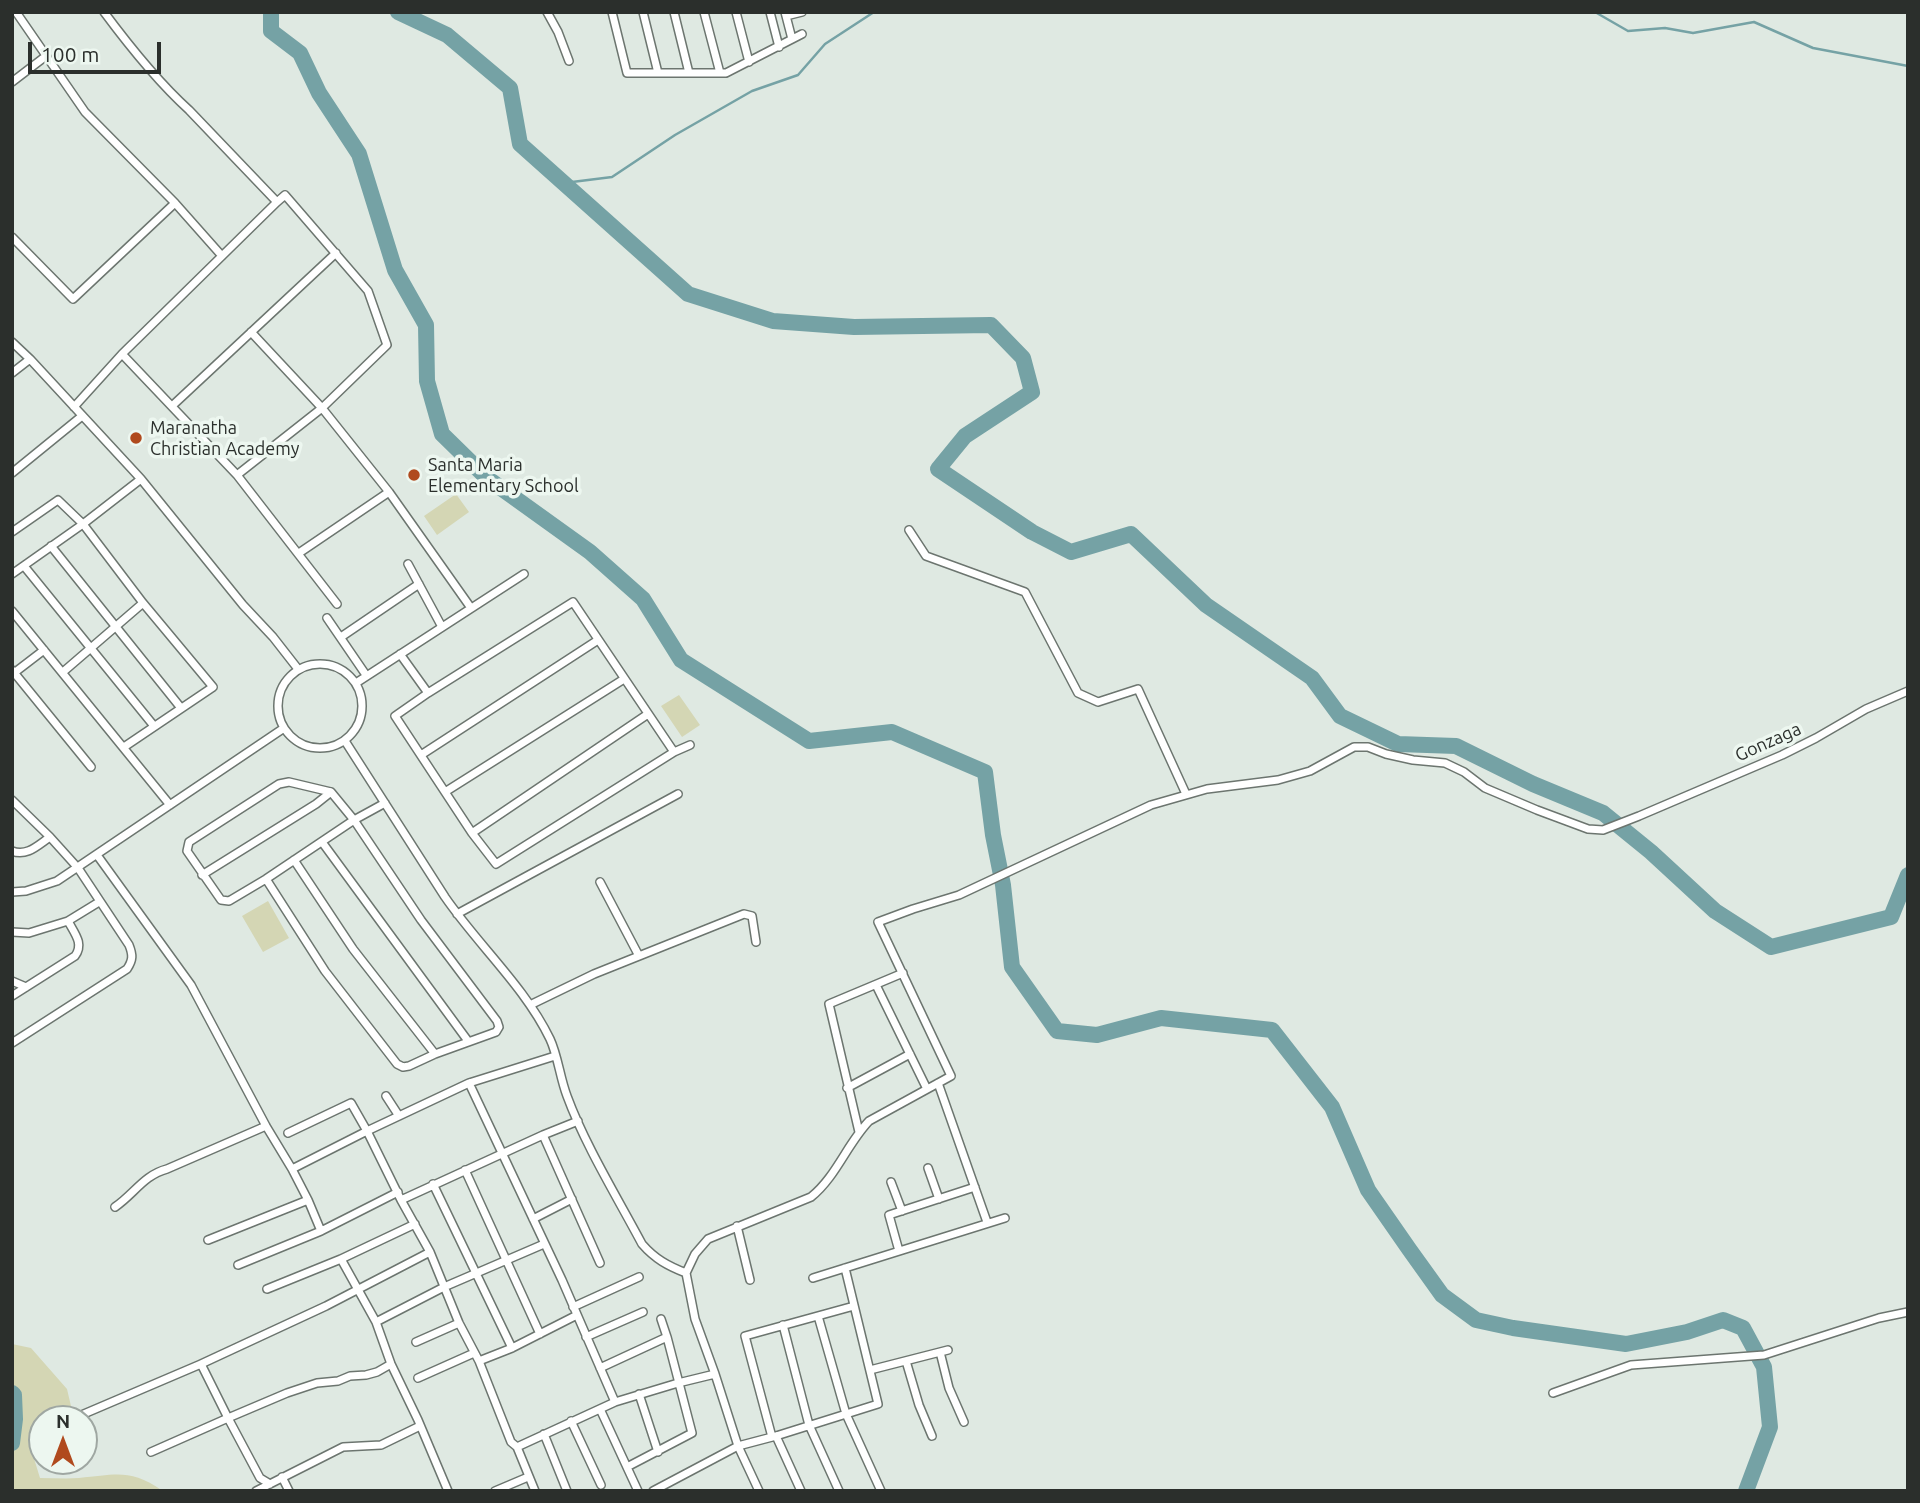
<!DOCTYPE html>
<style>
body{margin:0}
#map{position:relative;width:1920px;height:1503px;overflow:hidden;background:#dfe9e2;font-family:Ubuntu,sans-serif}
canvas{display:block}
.frame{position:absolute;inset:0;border:14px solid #2b2f2c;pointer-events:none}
.north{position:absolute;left:28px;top:1405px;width:70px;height:70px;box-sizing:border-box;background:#edf7f0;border:2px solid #9fa7a2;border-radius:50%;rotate:0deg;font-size:19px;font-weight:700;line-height:28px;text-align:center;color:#2b2f2c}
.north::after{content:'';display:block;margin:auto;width:24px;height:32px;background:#b04a1e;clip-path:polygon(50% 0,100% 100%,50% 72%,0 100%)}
.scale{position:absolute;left:28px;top:42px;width:133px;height:32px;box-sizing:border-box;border:4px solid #2b2f2c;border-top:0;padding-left:9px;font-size:21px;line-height:24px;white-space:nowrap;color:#2b2f2c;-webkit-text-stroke:5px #edf7f0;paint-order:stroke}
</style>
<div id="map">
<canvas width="1920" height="1503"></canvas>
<div class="frame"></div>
<div class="north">N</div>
<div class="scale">100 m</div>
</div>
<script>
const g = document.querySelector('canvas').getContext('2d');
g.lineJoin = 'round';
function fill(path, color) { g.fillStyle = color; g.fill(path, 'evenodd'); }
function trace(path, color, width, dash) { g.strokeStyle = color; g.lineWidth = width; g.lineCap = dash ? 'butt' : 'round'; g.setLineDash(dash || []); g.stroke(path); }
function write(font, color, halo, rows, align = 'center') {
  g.font = font + ' Ubuntu,sans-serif'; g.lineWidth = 7; g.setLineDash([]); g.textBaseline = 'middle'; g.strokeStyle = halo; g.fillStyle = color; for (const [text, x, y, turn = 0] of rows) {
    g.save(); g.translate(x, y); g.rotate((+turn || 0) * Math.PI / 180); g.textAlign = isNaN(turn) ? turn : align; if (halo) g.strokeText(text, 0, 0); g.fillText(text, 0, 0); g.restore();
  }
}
fill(new Path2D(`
 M456,494L469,512L437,535L424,516Z
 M679,695L700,725L682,737L661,706Z
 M268,901L289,938L263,952L242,916Z
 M12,1344L31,1348L67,1389L74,1419H42V1453L32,1452L40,1478C53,1478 66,1479 79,1478C116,1475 129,1468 163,1491H12Z`), '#d4d6b4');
trace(new Path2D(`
 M1595,12L1628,31L1665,28L1693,33L1754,22L1813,48L1908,66
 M564,183L612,177L675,135L752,91L798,75L825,44L874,12`), '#75a2a5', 2.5);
trace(new Path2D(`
 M271,12V31L300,53L319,93L359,154L395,270L426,325L427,381L442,434L487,478L590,552L643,599L681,660L809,741L892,732L985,772L993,835L1003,885L1012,967L1057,1031L1097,1035L1161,1018L1272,1030L1332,1107L1368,1190L1409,1249L1442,1295L1476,1320L1513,1328L1626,1344L1687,1332L1723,1320L1743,1328L1764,1367L1770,1427L1746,1491
 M398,12L447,35L510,88L520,144L688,294L773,321L854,327L991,325L1023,358L1032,392L965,436L938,469L1032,532L1071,552L1131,534L1206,605L1312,678L1340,716L1398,744L1456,746L1533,784L1603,813L1651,852L1715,911L1771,947L1891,917L1908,875
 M12,1393L14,1395L15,1419L12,1443`), '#75a2a5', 16);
const street = new Path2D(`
 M16,12L85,112L175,203L222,256
 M104,12C130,47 157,81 189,110L277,202L285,195L368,291L387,345L322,408L237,475
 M547,12L558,32L569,61
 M612,12L627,73H726L802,34
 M643,12L658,73
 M674,12L689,73
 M704,12L720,73
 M736,12L749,62
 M770,12L779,47
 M785,12L792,39
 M786,16L802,12
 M12,82L46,56
 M12,237L73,299L175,203
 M251,332L322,408L389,492L471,608
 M12,342L30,359L141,479L243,605L273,637L298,669
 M122,354L237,475L337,604
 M12,373L30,359
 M172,406L336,253
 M74,407L122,354L277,202
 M12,473L82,416
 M909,530L926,556L1025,592L1078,693L1098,702L1138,689L1186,794
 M12,532L58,500L83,524L143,603L213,687L124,747
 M51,546L181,708
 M299,553L389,492
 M408,564L442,627
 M24,566L154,726
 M12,574L83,524L141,479
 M12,611L170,805
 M327,618L366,675
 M341,637L419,584
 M400,654L428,693
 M278 706a42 42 0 1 1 84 0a42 42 0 1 1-84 0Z
 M12,670L91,767
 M63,672L143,603
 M14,673L44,650
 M356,683L524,574
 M345,741L445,897C478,945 525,987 550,1039C558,1056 560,1078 567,1096C585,1145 617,1197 642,1244C655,1259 668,1266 686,1273
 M674,752L573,602L428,693L395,716L472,833L496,864L674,752L690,745
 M421,755L598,640
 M445,792L624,679
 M12,800L50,837L78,868L129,945C133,955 133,960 127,969L12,1043
 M472,833L648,714
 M322,842L468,1041
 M12,851C27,857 38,845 50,837
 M97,855L191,985L266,1126L292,1169L308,1200L321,1231L398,1192
 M294,860L353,949L435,1054
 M202,875L316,804L331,792
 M266,879L325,971L397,1064L403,1067L409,1066L435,1054L496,1032L499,1027L497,1021L421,920L354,820L331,792L289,782L279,784L189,842L187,851L221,900L229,901L266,879L354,820L385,803
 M600,882L639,956
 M12,892L26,891L57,881L284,728
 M457,914L678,794
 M68,921L99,902
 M12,932L29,933L68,921C75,934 84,944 75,956L12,996
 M12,981L26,987
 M876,985L927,1089
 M530,1005L594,974L744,914L752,916L756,942
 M555,1056L469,1083L367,1131L401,1200L430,1252L459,1323L479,1361L511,1442L517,1447L615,1402L678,1383L715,1374
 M469,1083L562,1280L615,1402
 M938,1083L987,1222
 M847,1088L910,1054
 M386,1096L399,1116
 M859,1132L829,1004L903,973
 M288,1133L351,1103L367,1131L292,1169
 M543,1135L600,1263
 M928,1168L939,1199
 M465,1170L540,1334
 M891,1182L902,1211
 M433,1184L512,1348
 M401,1200L543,1135L578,1121
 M115,1207C134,1194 144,1175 167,1169L266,1126
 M533,1219L572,1199
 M415,1224L341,1259L376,1322L391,1364L418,1420L448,1491
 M737,1226L750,1280
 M208,1240L308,1200
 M899,1251L889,1215L975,1187
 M238,1265L321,1231
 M813,1278L1005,1218
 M267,1289L341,1259
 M573,1307L639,1277
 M818,1316L846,1414L881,1491
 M661,1319L667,1337
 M376,1322L444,1287L544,1244
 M783,1325L809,1425L839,1491
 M586,1337L643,1312
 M416,1342L459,1323
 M940,1352L949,1388L964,1422
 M479,1361L512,1348L577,1315
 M906,1361L919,1405L932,1436
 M391,1364L377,1372L366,1375L350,1376L338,1381L317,1383L287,1393L228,1418L201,1364L326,1306L430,1252
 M600,1368L667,1337L692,1433L627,1467
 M870,1370L948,1350
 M418,1378L474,1353
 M1553,1393L1631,1365L1764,1355L1879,1318L1908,1312
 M639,1394L658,1452
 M600,1409L638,1491
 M72,1419L201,1364
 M571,1421L601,1485
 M544,1434L567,1491
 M776,1436L801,1491
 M772,1437L745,1336L854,1306
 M517,1447L535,1491
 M151,1452L228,1418L260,1478L270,1484
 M282,1477L289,1491
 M256,1491L343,1447L381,1445L420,1426
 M495,1491L528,1477
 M653,1491L738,1446L776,1436L878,1404L845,1268
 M759,1491L738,1446L715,1374L695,1319L686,1273L695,1254L708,1239L811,1197C836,1177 847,1144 869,1121L951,1076L878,922L913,909L959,895L1151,805L1207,789L1278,780L1310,771L1354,747H1368L1386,754L1413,760L1445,763L1464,772L1485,788L1537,810L1588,829L1603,830L1639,816L1782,755L1816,738L1866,709L1908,691`);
trace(street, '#6c756f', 10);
trace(street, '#fff', 7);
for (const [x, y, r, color] of [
 [136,438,7,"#b04a1e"],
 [414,475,7,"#b04a1e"]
]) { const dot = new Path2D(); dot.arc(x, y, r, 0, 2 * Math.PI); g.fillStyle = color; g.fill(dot); trace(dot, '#edf7f0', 2.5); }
write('18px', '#2b2f2c', '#edf7f0', [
 ["Maranatha",150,428],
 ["Christian Academy",150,449],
 ["Santa Maria",428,465],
 ["Elementary School",428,486]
], 'left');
write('18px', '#2b2f2c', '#edf7f0', [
 ["Gonzaga",1768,742,-24]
]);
</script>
